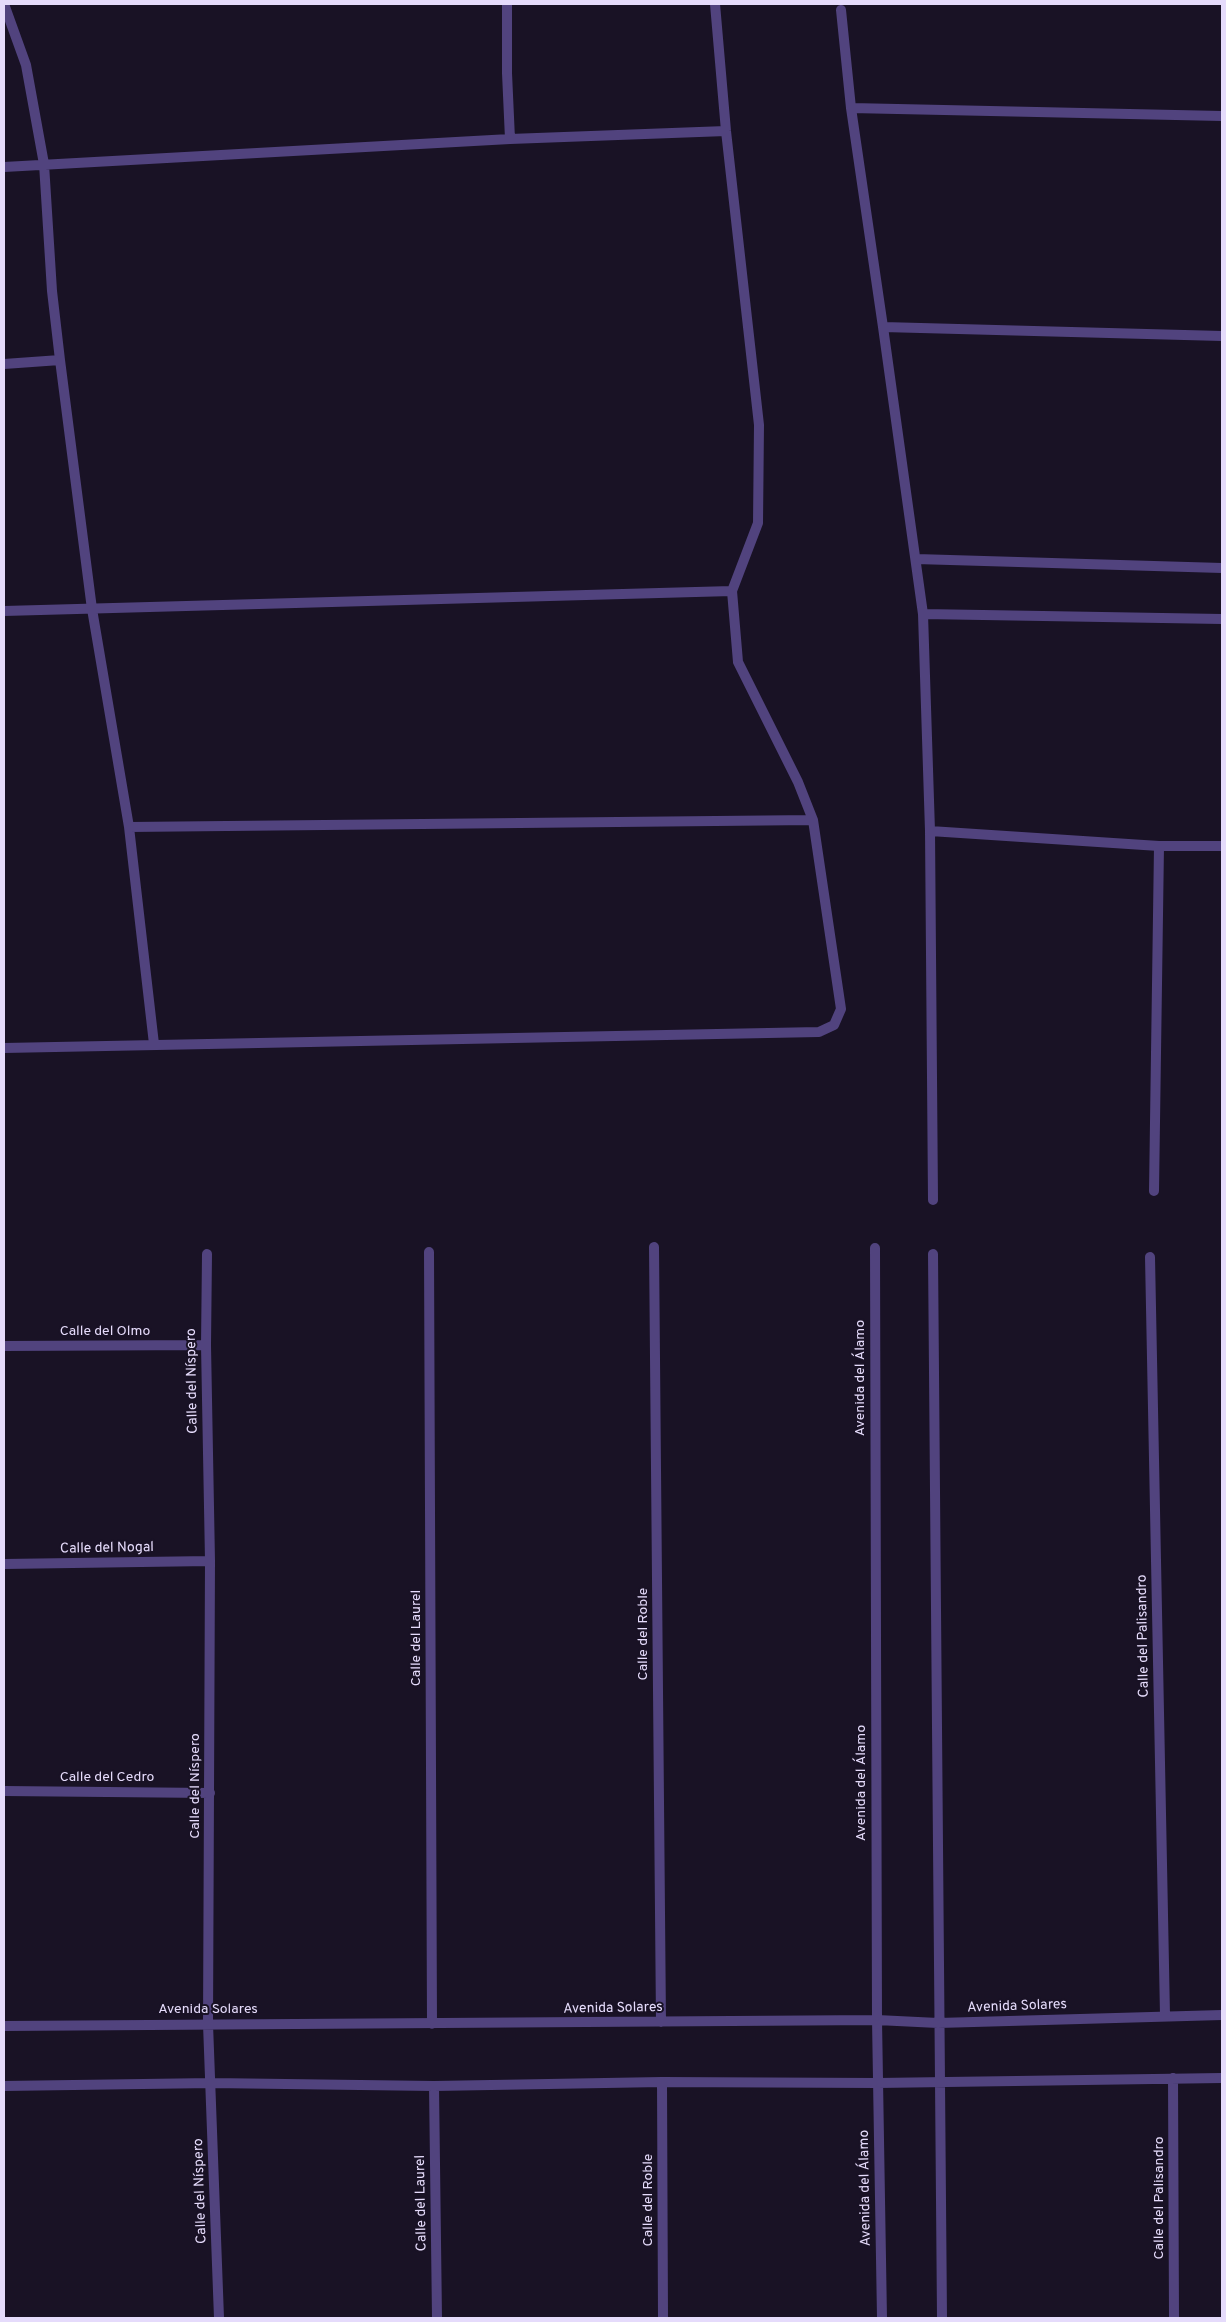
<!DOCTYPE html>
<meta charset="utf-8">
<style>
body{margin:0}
#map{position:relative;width:1226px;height:2322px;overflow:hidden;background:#191225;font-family:Overpass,sans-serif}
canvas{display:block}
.frame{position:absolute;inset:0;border:5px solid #e5dbfb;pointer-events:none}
</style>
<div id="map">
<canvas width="1226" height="2322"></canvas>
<div class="frame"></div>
</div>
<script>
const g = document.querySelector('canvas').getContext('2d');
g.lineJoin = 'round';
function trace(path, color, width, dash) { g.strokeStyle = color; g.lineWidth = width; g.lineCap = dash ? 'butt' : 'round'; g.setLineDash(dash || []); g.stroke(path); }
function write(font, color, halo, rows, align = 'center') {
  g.font = font + ' Overpass,sans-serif'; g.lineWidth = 4; g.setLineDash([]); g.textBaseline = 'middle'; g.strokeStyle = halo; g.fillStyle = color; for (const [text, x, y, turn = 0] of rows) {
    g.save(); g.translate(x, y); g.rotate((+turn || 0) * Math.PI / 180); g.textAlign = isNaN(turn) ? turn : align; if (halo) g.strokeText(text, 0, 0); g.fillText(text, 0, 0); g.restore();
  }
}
trace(new Path2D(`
 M4,4L26,65L44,164L52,291L60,360L92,609L129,827L154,1044
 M507,4V73L510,139
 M841,10L851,108L883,327L923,614L930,831L933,1200
 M851,108L1222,116
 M4,167L510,139L726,131
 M883,327L1222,336
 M4,364L60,360
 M916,559L1222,568
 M4,611L732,591
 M923,614L1222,619
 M129,827L813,820
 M930,831L1159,846H1222
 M4,1048L819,1032L834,1025L841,1009L813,820L798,782L738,662L732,591L758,523L759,425L726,131L715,4
 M1154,1191L1159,846
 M654,1247L661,2022
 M875,1248L877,2020L882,2318
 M429,1252L432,2024
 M207,1254L206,1345L210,1561L208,2024L219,2318
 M933,1254L942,2318
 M1150,1257L1165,2015
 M4,1346L206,1345
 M4,1564L210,1561
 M4,1791L210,1793
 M4,2026L877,2020L938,2023L1222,2015
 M1173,2078L1174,2318
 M662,2082L663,2318
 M4,2086L212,2083L434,2086L662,2082L878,2083L1222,2078
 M434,2086L437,2318`), '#51437e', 10);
write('14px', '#e5dbfb', '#191225', [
 ["Calle del Olmo",105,1332],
 ["Avenida del Álamo",861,1378,-90],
 ["Calle del Níspero",193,1381,-91],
 ["Calle del Nogal",107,1549,-1],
 ["Calle del Roble",644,1634,-90],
 ["Calle del Palisandro",1144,1636,-91],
 ["Calle del Laurel",417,1638,-90],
 ["Calle del Cedro",107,1778],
 ["Avenida del Álamo",862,1783,-90],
 ["Calle del Níspero",196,1786,-90],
 ["Avenida Solares",1017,2007,-2],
 ["Avenida Solares",613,2009,-1],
 ["Avenida Solares",208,2010],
 ["Avenida del Álamo",866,2188,-91],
 ["Calle del Níspero",201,2191,-92],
 ["Calle del Palisandro",1160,2198,-90],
 ["Calle del Roble",649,2200,-90],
 ["Calle del Laurel",422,2203,-91]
]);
</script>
